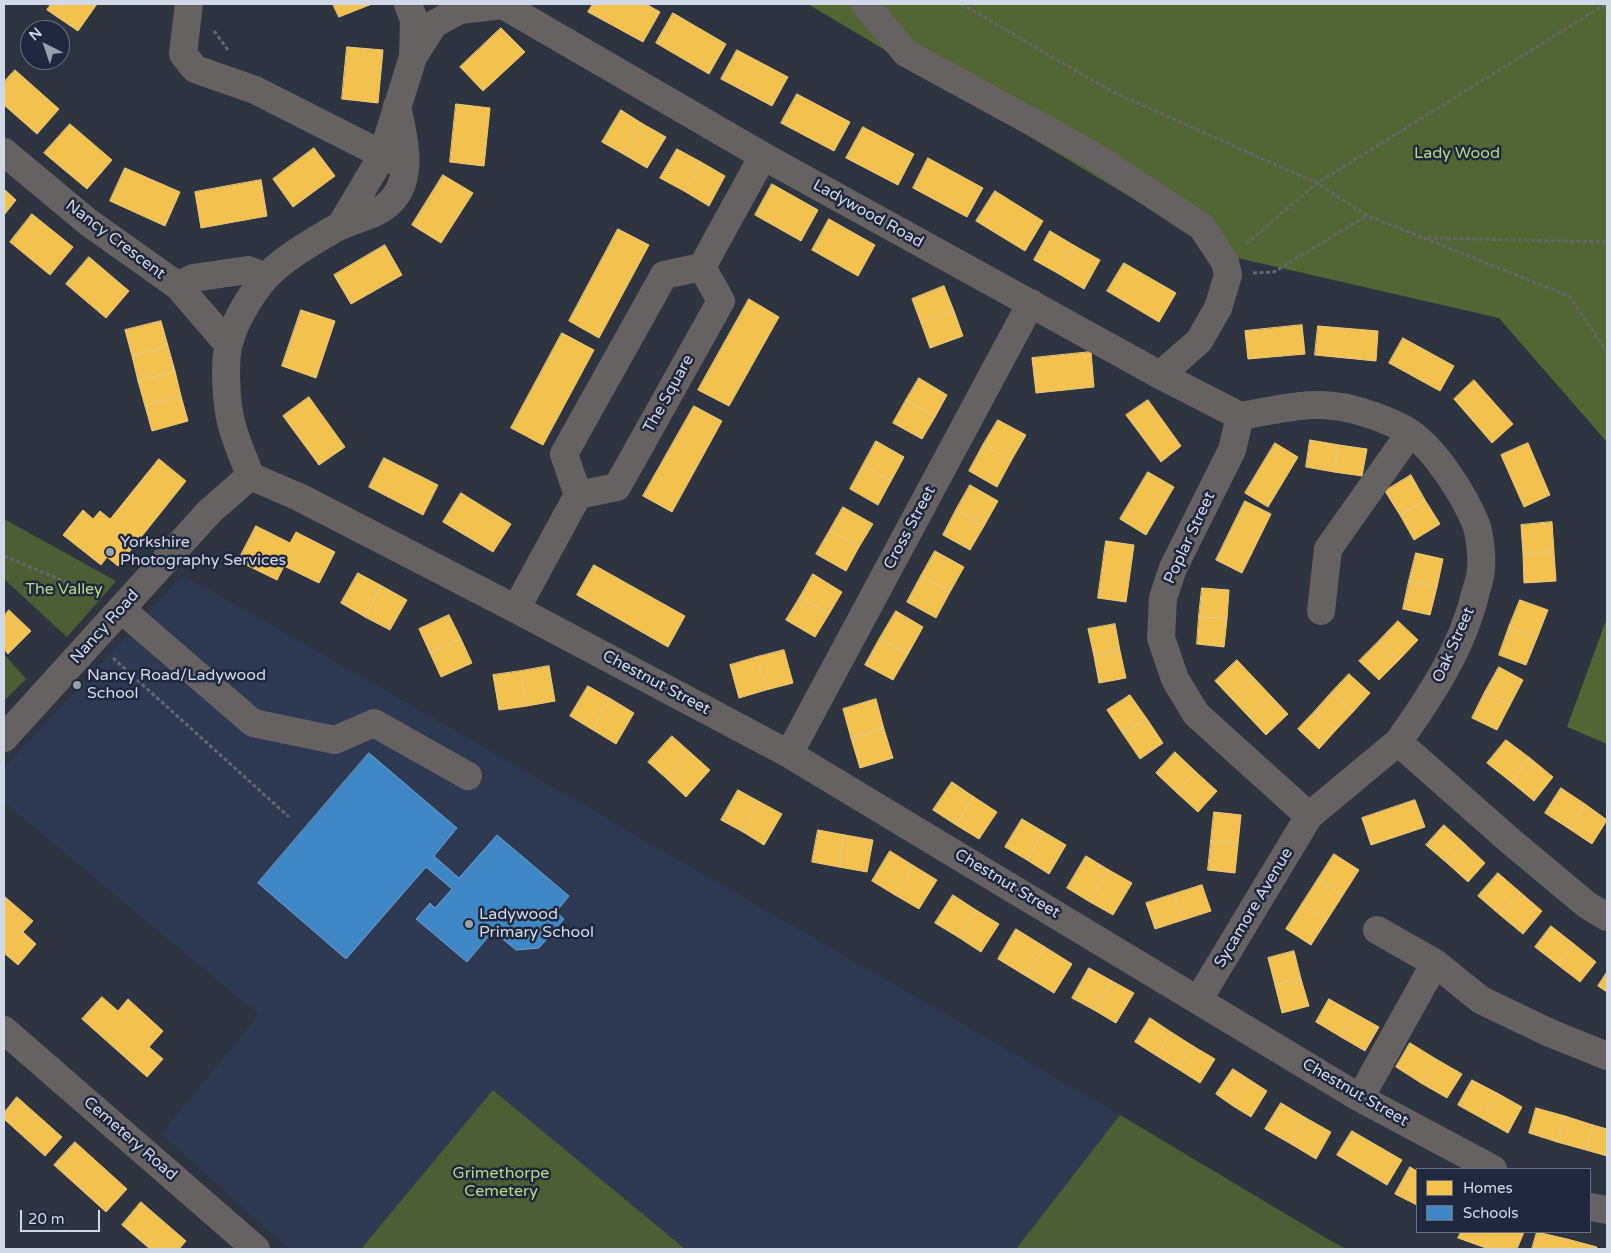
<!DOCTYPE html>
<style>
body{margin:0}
#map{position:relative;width:1611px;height:1253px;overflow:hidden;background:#2f3540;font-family:"Varela Round",sans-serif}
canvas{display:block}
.frame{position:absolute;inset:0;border:5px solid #d2d9e6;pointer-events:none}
.legend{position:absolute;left:1416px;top:1168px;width:175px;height:65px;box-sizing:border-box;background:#1f283c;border:1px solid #676f80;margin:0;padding:6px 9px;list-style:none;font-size:15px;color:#d2d9e6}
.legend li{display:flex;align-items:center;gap:10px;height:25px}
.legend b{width:25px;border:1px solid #676f80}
.north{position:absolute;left:20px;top:20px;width:50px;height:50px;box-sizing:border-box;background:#1f283c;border:1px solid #676f80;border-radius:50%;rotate:319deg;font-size:14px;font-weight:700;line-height:20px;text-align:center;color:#d2d9e6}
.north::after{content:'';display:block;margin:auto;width:18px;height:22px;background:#99a0ac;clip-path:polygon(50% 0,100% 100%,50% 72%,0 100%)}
.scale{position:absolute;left:20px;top:1210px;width:80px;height:22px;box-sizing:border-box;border:2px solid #d2d9e6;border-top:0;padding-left:6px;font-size:15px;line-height:18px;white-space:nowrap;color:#d2d9e6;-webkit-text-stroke:4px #1f283c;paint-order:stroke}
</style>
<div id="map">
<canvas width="1611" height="1253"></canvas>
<div class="frame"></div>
<ul class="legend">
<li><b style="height:14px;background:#f2c14e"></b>Homes</li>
<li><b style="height:14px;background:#3f88c5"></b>Schools</li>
</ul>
<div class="north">N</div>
<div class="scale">20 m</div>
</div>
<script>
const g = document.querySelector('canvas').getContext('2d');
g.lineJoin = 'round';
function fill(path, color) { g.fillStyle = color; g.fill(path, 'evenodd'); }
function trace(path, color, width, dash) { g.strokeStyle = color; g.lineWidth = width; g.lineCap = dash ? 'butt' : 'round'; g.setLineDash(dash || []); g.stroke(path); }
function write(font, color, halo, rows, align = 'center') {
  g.font = font + ' "Varela Round",sans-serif'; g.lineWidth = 5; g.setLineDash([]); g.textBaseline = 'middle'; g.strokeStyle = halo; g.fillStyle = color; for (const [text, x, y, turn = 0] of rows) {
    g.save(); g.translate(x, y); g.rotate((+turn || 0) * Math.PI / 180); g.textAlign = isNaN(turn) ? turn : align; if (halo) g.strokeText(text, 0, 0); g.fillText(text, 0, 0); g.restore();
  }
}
fill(new Path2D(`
 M183,575L324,655L1120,1115L1016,1249H685L493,1090L361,1249H289L161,1134L259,1015L4,802V768Z`), '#2e3952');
fill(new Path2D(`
 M4,519L116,581L67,637L4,579Z
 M4,654L26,679L4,701Z
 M493,1090L685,1249H361Z
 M1120,1115L1331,1241L1346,1249H1016Z`), '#4d5e34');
fill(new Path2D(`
 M808,4H1607V450L1606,441L1499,318L1229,256Z
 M1607,618V744L1567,727Z`), '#526633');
const homes = new Path2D(`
 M51,4H97L78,31L47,10Z
 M333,4H372L339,17Z
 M593,4H646L660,12L643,42L588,12Z
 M673,13L726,44L709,74L656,43Z
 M501,28L525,52L483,91L460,67Z
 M347,47L383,50L378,103L342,99Z
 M737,50L788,77L772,106L721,79Z
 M15,70L59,109L37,134L4,105V82Z
 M797,94L850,122L834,151L781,123Z
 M456,104L490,108L484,166L450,162Z
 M621,110L643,124L625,155L602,142Z
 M70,124L112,160L87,189L44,153Z
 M643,124L666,137L647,168L625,155Z
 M863,127L914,154L898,185L846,158Z
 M314,148L335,176L293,207L273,179Z
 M677,149L701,162L684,191L660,178Z
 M928,158L983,188L967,217L913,188Z
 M701,162L725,176L709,206L684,191Z
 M125,168L180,192L165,226L110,201Z
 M443,175L473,193L441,243L412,225Z
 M261,180L267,216L201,228L195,192Z
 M772,184L818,210L801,241L755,215Z
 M4,189L16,200L4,215Z
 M995,191L1043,221L1025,251L976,221Z
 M32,214L73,247L50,275L10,242Z
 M829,219L875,245L858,276L812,250Z
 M618,229L649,245L599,338L569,321Z
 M1050,231L1075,246L1059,274L1034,260Z
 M385,245L402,275L351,304L334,275Z
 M1075,246L1100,260L1084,289L1059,274Z
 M89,257L129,291L106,318L66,284Z
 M1124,263L1176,293L1159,322L1107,291Z
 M944,286L954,311L921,323L912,299Z
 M749,299L779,317L729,406L698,390Z
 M301,310L335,321L316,378L282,366Z
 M954,311L963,336L930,348L921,323Z
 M161,321L168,346L132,356L125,330Z
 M1302,325L1305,354L1248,359L1245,331Z
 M1318,326L1378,331L1376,361L1315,355Z
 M562,333L594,350L543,445L511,428Z
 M1403,338L1454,366L1440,391L1389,363Z
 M168,346L175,371L138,381L132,356Z
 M1091,352L1094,387L1036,393L1032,358Z
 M175,371L181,396L145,406L138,381Z
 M919,378L947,395L935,417L906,400Z
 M1474,380L1513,424L1492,443L1454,399Z
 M181,396L188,421L152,431L145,406Z
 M309,397L345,447L319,465L283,416Z
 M906,400L935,417L922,439L893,423Z
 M1148,400L1181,446L1161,462L1126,415Z
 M694,406L722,421L672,512L643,496Z
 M998,420L1026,435L1011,461L983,445Z
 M1310,440L1339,445L1334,472L1306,467Z
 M876,441L904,457L891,481L863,465Z
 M1275,443L1298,457L1268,507L1245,493Z
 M1528,443L1550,495L1524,507L1501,455Z
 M983,445L1011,461L997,487L969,471Z
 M1339,445L1367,449L1362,476L1334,472Z
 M384,458L438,485L423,515L369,487Z
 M159,459L186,481L118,566L107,557L101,565L63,535L83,510L93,519L100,511L110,519Z
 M863,465L891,481L878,505L850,489Z
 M1148,472L1174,487L1146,535L1120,519Z
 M1411,475L1425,500L1400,515L1385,491Z
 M970,485L998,501L984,526L956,510Z
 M461,493L511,524L493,552L443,522Z
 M1425,500L1440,524L1414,540L1400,515Z
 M1245,501L1271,514L1242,573L1216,560Z
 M843,507L873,524L859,547L830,530Z
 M956,510L984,526L970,550L943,535Z
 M1552,522L1554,552L1523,554L1521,525Z
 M256,526L290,543L296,532L335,552L319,583L284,566L277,580L238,561Z
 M830,530L859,547L846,571L816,554Z
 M1106,541L1134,545L1126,602L1098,598Z
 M935,551L964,567L950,592L921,576Z
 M1554,552L1556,581L1524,583L1523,554Z
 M1416,553L1443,559L1437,587L1409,581Z
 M594,565L685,616L668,647L577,595Z
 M358,573L382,586L365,617L341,603Z
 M813,574L842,592L829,614L800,597Z
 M921,576L950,592L936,618L907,602Z
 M1409,581L1437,587L1430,615L1403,609Z
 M382,586L407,600L390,630L365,617Z
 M1202,588L1229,590L1227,619L1199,616Z
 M800,597L829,614L815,637L786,620Z
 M1520,600L1548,610L1537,638L1509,627Z
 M9,610L31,631L8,654L4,649V616Z
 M896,611L923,627L908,654L880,638Z
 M449,615L461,639L430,653L419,629Z
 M1199,616L1227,619L1224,647L1197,644Z
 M1398,621L1418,640L1399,660L1379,641Z
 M1115,624L1120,651L1094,656L1088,629Z
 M1509,627L1537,638L1526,665L1499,655Z
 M880,638L908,654L893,680L865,665Z
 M461,639L472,663L441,677L430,653Z
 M1379,641L1399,660L1379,680L1359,661Z
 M784,650L793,683L766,690L757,657Z
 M1120,651L1126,678L1099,683L1094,656Z
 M757,657L766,690L739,698L730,665Z
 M1237,660L1254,678L1232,699L1215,681Z
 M549,666L555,701L527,706L521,671Z
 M1499,667L1523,680L1510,705L1485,692Z
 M521,671L527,706L499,710L493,675Z
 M1349,674L1370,693L1353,712L1332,692Z
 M1254,678L1271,696L1249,717L1232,699Z
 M588,686L611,699L593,730L570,716Z
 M1332,692L1353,712L1336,730L1315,711Z
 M1485,692L1510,705L1497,730L1472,718Z
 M1130,695L1147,719L1123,734L1107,710Z
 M1271,696L1288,714L1266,735L1249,717Z
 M611,699L634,713L616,744L593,730Z
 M876,699L884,729L851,738L843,709Z
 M1315,711L1336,730L1319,749L1298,729Z
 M1147,719L1163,743L1140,759L1123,734Z
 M884,729L893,758L860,768L851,738Z
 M672,736L691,753L667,779L648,762Z
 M1506,740L1530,758L1511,782L1487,763Z
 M1175,752L1196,772L1177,793L1156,773Z
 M691,753L710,770L686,797L667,779Z
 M1530,758L1553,777L1534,801L1511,782Z
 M1196,772L1217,791L1198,812L1177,793Z
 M952,782L974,797L956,825L933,810Z
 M1561,788L1585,804L1568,828L1545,813Z
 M738,790L760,802L743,832L721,820Z
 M974,797L997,812L979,839L956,825Z
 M1415,800L1425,827L1371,845L1362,818Z
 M760,802L782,814L764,845L743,832Z
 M1585,804L1607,820L1592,844L1568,828Z
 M1214,812L1241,815L1238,844L1211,841Z
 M1022,819L1044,832L1027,860L1005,847Z
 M1444,825L1465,844L1447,863L1426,845Z
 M818,830L845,835L839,867L812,862Z
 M1044,832L1066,845L1049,874L1027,860Z
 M845,835L873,840L867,872L839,867Z
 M1211,841L1238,844L1235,873L1208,870Z
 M1465,844L1485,863L1468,882L1447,863Z
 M890,851L914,866L895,895L872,881Z
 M1334,854L1359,870L1343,895L1318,879Z
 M1086,856L1109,870L1090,902L1067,888Z
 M914,866L937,880L919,909L895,895Z
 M1109,870L1132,883L1113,915L1090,902Z
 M1498,873L1520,892L1500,915L1478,896Z
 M1318,879L1343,895L1327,920L1302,904Z
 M1202,885L1211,911L1183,920L1174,894Z
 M1520,892L1542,911L1523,934L1500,915Z
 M1174,894L1183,920L1155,929L1146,903Z
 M953,895L976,910L958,937L935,923Z
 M4,896L33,921L23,932L36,944L18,965L4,953Z
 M1302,904L1327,920L1311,945L1286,929Z
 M976,910L999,924L981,952L958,937Z
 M1551,926L1574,944L1558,965L1535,947Z
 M1016,929L1045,947L1026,976L998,959Z
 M1574,944L1596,962L1580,982L1558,965Z
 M1045,947L1072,964L1054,993L1026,976Z
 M1294,951L1301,979L1275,985L1268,958Z
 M1089,968L1112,981L1094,1010L1072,998Z
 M1607,972V992L1598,986Z
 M1301,979L1309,1006L1282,1013L1275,985Z
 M1112,981L1134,993L1116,1023L1094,1010Z
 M102,997L118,1011L128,999L163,1031L149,1047L163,1059L147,1077L82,1019Z
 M1329,999L1354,1013L1341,1037L1316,1022Z
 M1354,1013L1379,1027L1365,1051L1341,1037Z
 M1150,1018L1171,1032L1157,1056L1135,1042Z
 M1171,1032L1193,1046L1178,1069L1157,1056Z
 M1410,1043L1436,1059L1421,1083L1396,1067Z
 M1193,1046L1215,1059L1200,1083L1178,1069Z
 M1436,1059L1462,1074L1447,1098L1421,1083Z
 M1233,1069L1250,1080L1233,1106L1216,1094Z
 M1250,1080L1267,1091L1251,1117L1233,1106Z
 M1472,1080L1497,1093L1483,1119L1458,1105Z
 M1497,1093L1522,1107L1508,1133L1483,1119Z
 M17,1097L62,1137L45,1156L4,1119V1113Z
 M1281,1103L1306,1118L1291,1144L1265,1129Z
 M1536,1108L1565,1116L1557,1142L1529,1133Z
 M1565,1116L1593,1125L1586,1150L1557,1142Z
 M1306,1118L1331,1132L1316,1159L1291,1144Z
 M1593,1125L1607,1129V1156L1586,1150Z
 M1352,1131L1402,1160L1387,1185L1337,1155Z
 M75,1142L127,1189L106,1212L54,1165Z
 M1410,1167L1417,1171V1205L1395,1194Z
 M141,1202L186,1241L179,1249H150L122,1225Z
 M1461,1232H1492L1486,1248L1458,1238Z
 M1492,1232H1524L1517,1249H1489L1486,1248Z
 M1537,1232L1567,1239L1564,1249H1532Z
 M1567,1239L1597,1247L1596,1249H1564Z`);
fill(homes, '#f2c14e');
trace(homes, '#e8c87c', 1);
const schools = new Path2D(`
 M369,753L457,828L434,856L459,878L497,835L569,896L556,912L564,919L539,948L516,950L493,931L467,962L416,919L430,903L435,908L452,889L426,867L346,959L258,883Z`);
fill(schools, '#3f88c5');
trace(schools, '#6ba0cf', 1);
trace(new Path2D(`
 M961,4L1113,92L1317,183L1366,215L1569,296L1607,352
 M214,31L228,50
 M1427,238L1607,242
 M1246,244L1317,183L1606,4
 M1253,273L1274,272L1366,216
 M4,556L97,595
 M113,658L289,817`), '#66666a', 3, [4, 2.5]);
trace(new Path2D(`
 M189,4L183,54L195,69L255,90L405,166
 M501,4L763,156L1160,375L1240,416
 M865,4L906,53L1091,154L1202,227L1225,262L1228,275L1218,308L1199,341L1160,375
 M413,57L434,24L460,10L503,5
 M4,152L88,222L178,286L228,344
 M341,225L382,156L413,57L414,20L408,4
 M178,286L193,278L248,270L266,277
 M1240,416C1270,411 1304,402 1334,406C1356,408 1392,421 1409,432C1436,450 1464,495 1476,524C1480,535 1482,557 1481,569C1481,576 1478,584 1476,591C1463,647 1431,696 1398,742L1508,839L1587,905L1607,917
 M1240,416L1232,450L1173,568L1163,598L1161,638L1175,679L1196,714L1309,816
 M250,476L299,497L516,609L789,754L1360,1098L1493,1169
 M578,495L617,487L721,301L702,267
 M121,609L253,723L335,740L374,723L468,776
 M516,609L578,495L564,454L664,275L702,267L763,156
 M1321,611L1328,549L1410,433
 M4,738L209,512L250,476C244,458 235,440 231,422C226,402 224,362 229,343C235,320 251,294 266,277C285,257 311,243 334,229C353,218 379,217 394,198C414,173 403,135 397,106
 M789,754L1031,303
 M1377,930L1435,963L1481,1000L1550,1033L1607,1056
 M1199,999L1309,816L1398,742
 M4,1030L256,1249
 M1360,1098L1435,963
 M1590,1207L1607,1210`), '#656261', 28);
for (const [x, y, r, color] of [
 [110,552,5,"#99a0ac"],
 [77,685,5,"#99a0ac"],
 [469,924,5,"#99a0ac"]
]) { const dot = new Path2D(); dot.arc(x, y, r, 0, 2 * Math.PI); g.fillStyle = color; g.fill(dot); trace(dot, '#1f283c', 2); }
write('16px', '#b7d880', '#1f283c', [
 ["Lady Wood",1457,154],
 ["The Valley",64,590],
 ["Grimethorpe",501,1174],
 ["Cemetery",501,1192]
]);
write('16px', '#d2d9e6', '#1f283c', [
 ["Ladywood Road",868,214,29],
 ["Nancy Crescent",115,240,37],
 ["The Square",669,394,-61],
 ["Cross Street",910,528,-62],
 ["Poplar Street",1190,538,-65],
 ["Nancy Road",105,627,-48],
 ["Oak Street",1454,645,-66],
 ["Chestnut Street",656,683,28],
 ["Chestnut Street",1007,884,31],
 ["Sycamore Avenue",1254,908,-59],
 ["Chestnut Street",1355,1093,30],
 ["Cemetery Road",130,1139,41]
]);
write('16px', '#d2d9e6', '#1f283c', [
 ["Yorkshire",120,543],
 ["Photography Services",120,561],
 ["Nancy Road/Ladywood",87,676],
 ["School",87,694],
 ["Ladywood",479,915],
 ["Primary School",479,933]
], 'left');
</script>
